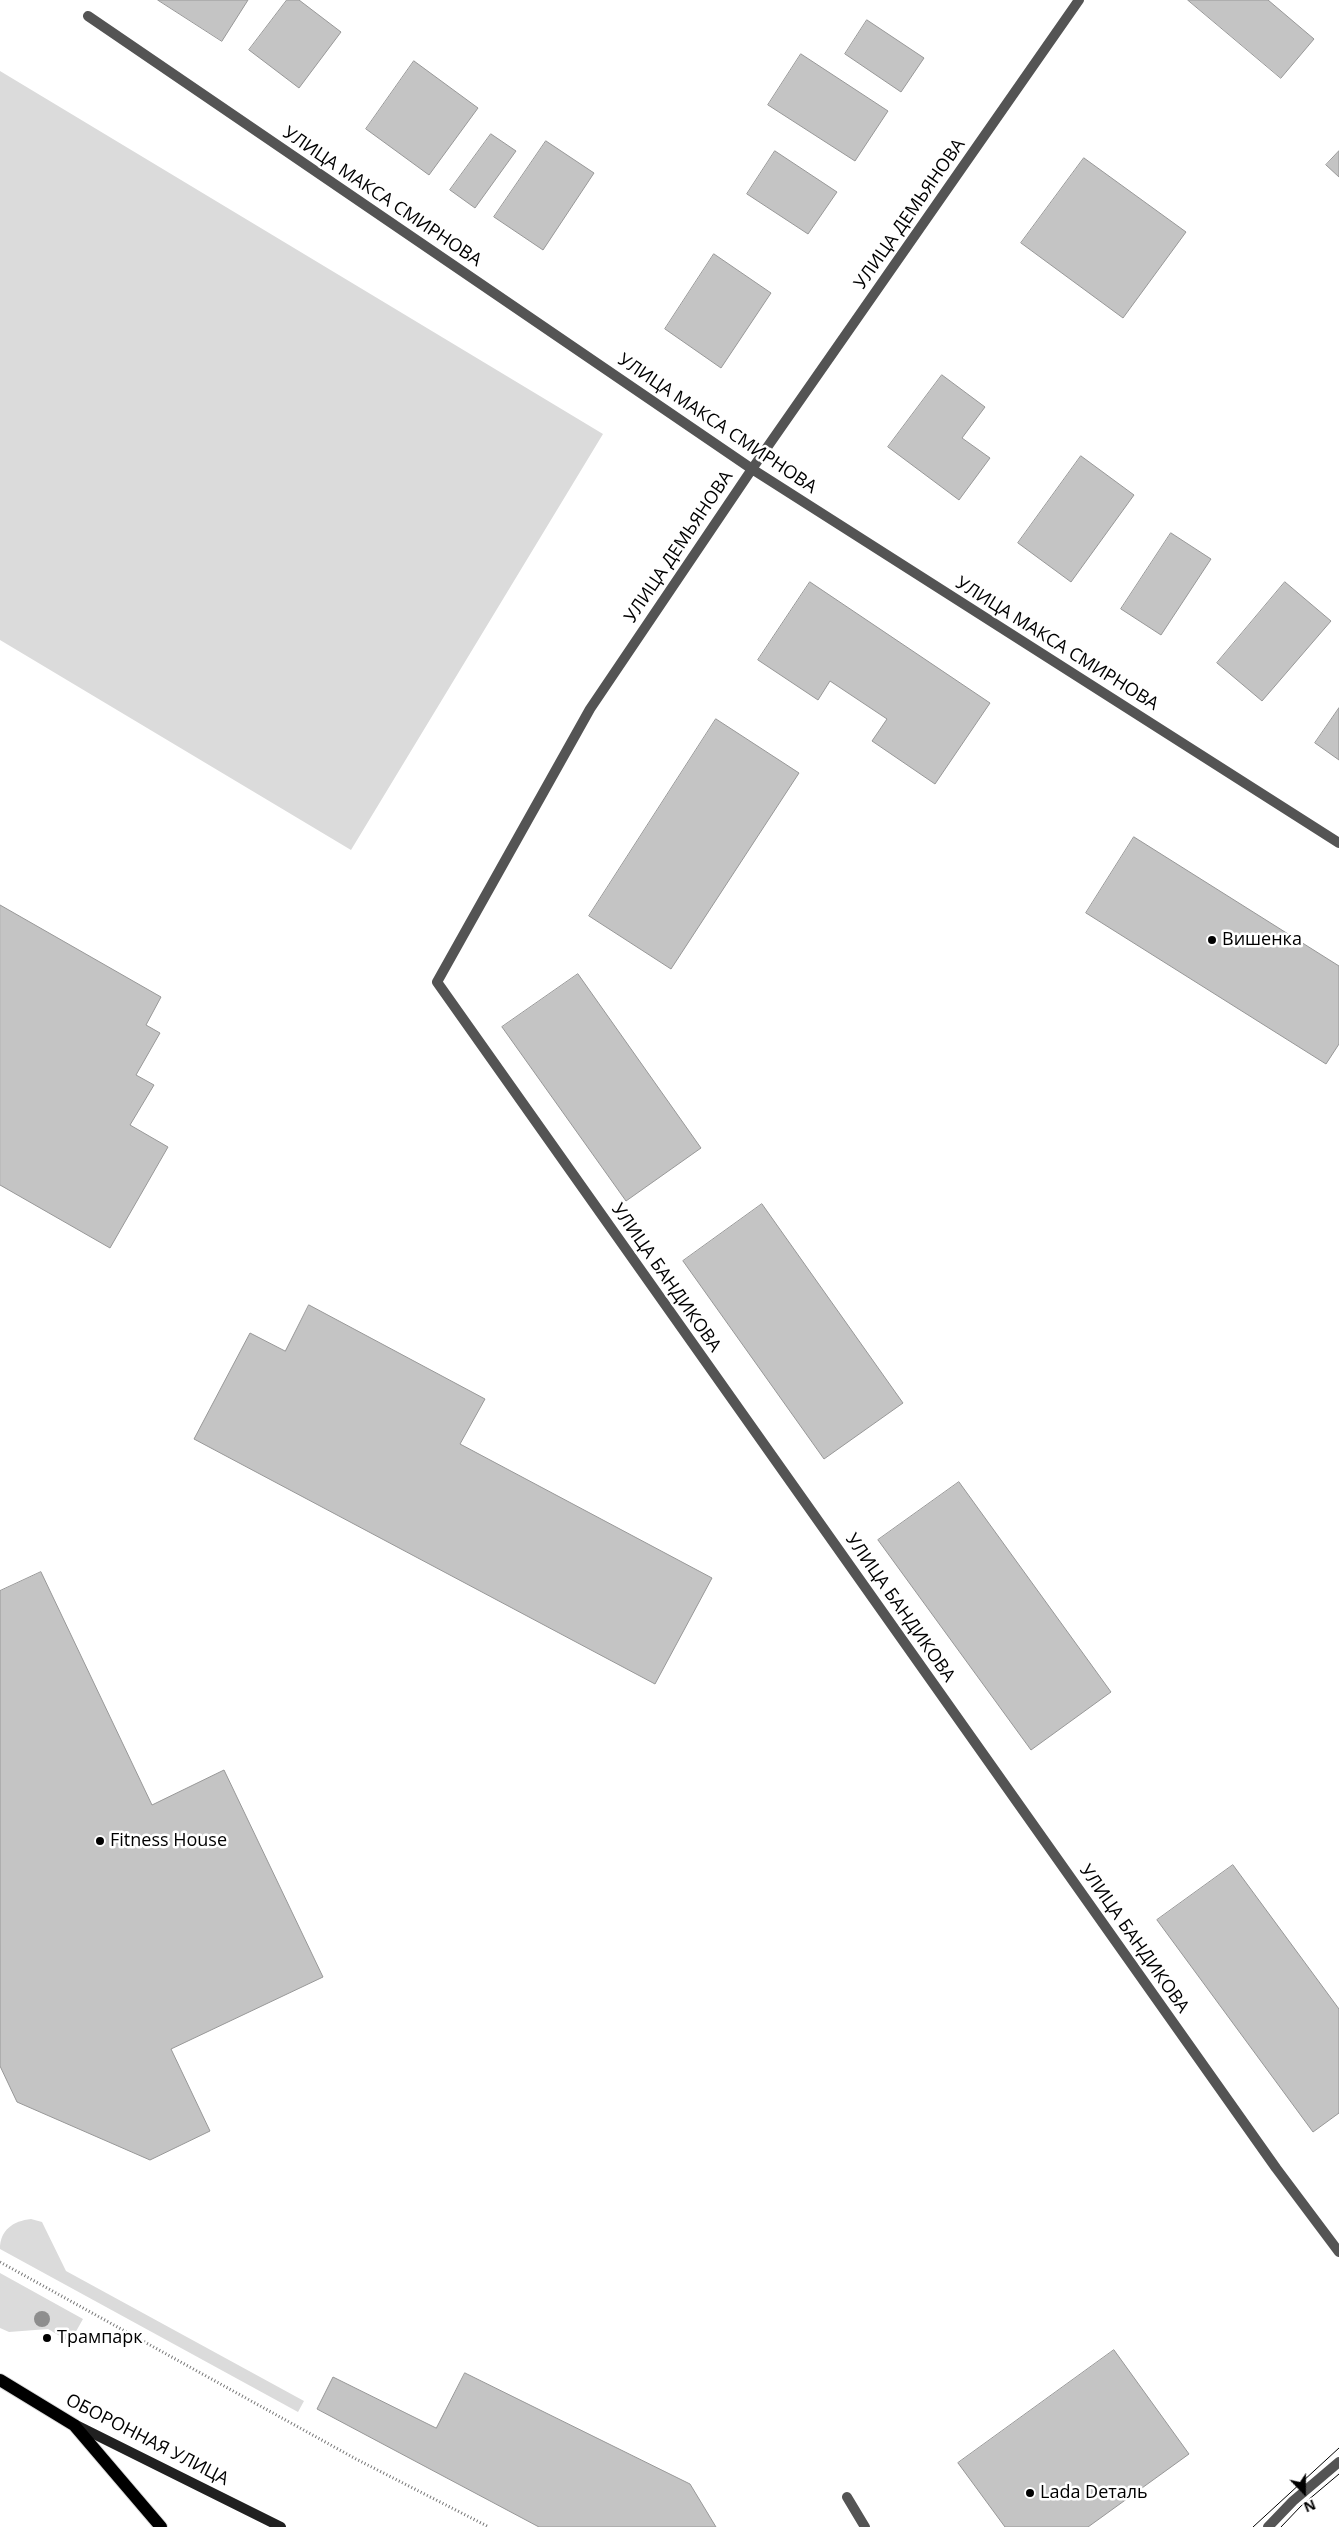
<!DOCTYPE html>
<meta charset="utf-8">
<style>
body{margin:0}
#map{position:relative;width:1339px;height:2527px;overflow:hidden;background:#fff;font-family:"Open Sans",sans-serif}
canvas{display:block}
.north{position:absolute;left:1279px;top:2467px;width:50px;height:50px;-webkit-text-stroke:4px #fff;paint-order:stroke;rotate:158deg;font-size:14px;font-weight:700;line-height:20px;text-align:center;color:#000}
.north::after{content:'';display:block;margin:auto;width:18px;height:22px;background:#000;clip-path:polygon(50% 0,100% 100%,50% 72%,0 100%)}
</style>
<div id="map">
<canvas width="1339" height="2527"></canvas>
<div class="north">N</div>
</div>
<script>
const g = document.querySelector('canvas').getContext('2d');
g.lineJoin = 'round';
function fill(path, color) { g.fillStyle = color; g.fill(path, 'evenodd'); }
function trace(path, color, width, dash) { g.strokeStyle = color; g.lineWidth = width; g.lineCap = dash ? 'butt' : 'round'; g.setLineDash(dash || []); g.stroke(path); }
function write(font, color, halo, rows, align = 'center') {
  g.font = font + ' "Open Sans",sans-serif'; g.lineWidth = 5; g.setLineDash([]); g.textBaseline = 'middle'; g.strokeStyle = halo; g.fillStyle = color; for (const [text, x, y, turn = 0] of rows) {
    g.save(); g.translate(x, y); g.rotate((+turn || 0) * Math.PI / 180); g.textAlign = isNaN(turn) ? turn : align; if (halo) g.strokeText(text, 0, 0); g.fillText(text, 0, 0); g.restore();
  }
}
fill(new Path2D(`
 M0,71L603,434L351,850L0,640Z
 M31,2219L42,2222L66,2271L304,2401L298,2412L0,2249C0,2230 13,2221 31,2219Z
 M0,2273L83,2319L70,2342L48,2329L9,2332L0,2328Z`), '#dbdbdb');
const building = new Path2D(`
 M158,0H248L222,41Z
 M287,0H299L341,32L299,88L249,50Z
 M1188,0H1268L1314,39L1281,78Z
 M867,20L924,58L901,92L845,54Z
 M801,54L888,111L855,161L768,105Z
 M414,61L478,108L429,175L366,129Z
 M491,134L516,151L475,208L450,190Z
 M546,141L594,173L543,250L494,217Z
 M775,151L837,192L808,234L747,194Z
 M1339,151V177L1326,165Z
 M1084,158L1186,232L1123,318L1021,243Z
 M714,254L771,293L721,368L665,329Z
 M942,375L985,407L962,438L990,458L959,500L888,447Z
 M1081,456L1134,495L1071,582L1018,543Z
 M1171,533L1211,559L1161,635L1121,609Z
 M810,582L990,703L935,784L872,741L887,719L830,681L818,700L758,660Z
 M1285,582L1331,621L1262,701L1217,663Z
 M1339,708V760L1315,743Z
 M716,719L799,773L671,969L589,916Z
 M1134,837L1339,966V1044L1326,1064L1086,913Z
 M0,905L161,997L146,1025L160,1033L136,1075L154,1085L130,1125L168,1147L110,1248L0,1185Z
 M578,974L701,1148L626,1201L502,1027Z
 M762,1204L903,1403L824,1459L683,1261Z
 M309,1305L485,1399L460,1444L712,1578L655,1684L194,1439L250,1333L285,1351Z
 M959,1482L1111,1692L1031,1750L878,1540Z
 M41,1572L152,1805L224,1770L323,1977L171,2049L210,2131L150,2160L17,2102L0,2066V1591Z
 M1233,1865L1339,2009V2113L1313,2132L1157,1920Z
 M1114,2350L1189,2454L1088,2527H1005L958,2463Z
 M465,2373L690,2484L716,2527H539L317,2409L333,2377L436,2428Z`);
fill(building, '#c4c4c4');
trace(building, '#989898', 1);
const primary = new Path2D(`
 M0,2380L74,2425L161,2527`);
trace(primary, '#dbdbdb', 14);
trace(new Path2D(`
 M0,2262L356,2459L489,2527`), '#767676', 3, [1, 2.5]);
trace(new Path2D(`
 M847,2497L865,2527`), '#545454', 10);
trace(new Path2D(`
 M1079,0L752,469L590,709L437,982L1276,2168L1339,2252
 M88,16L752,469L1339,843
 M1268,2527L1293,2501L1339,2462`), '#545454', 10);
trace(new Path2D(`
 M76,2425L281,2527`), '#212121', 10);
trace(primary, '#000', 12);
trace(new Path2D(`
 M1253,2527L1339,2448
 M1281,2527L1301,2506L1339,2474`), '#000', 1);
g.fillStyle = '#8e8e8e';
for (const [x, y] of [
 [42,2319]
]) { g.beginPath(); g.arc(x, y, 8, 0, 2 * Math.PI); g.fill(); }
for (const [x, y, r, color] of [
 [1212,940,5,"#000"],
 [100,1841,5,"#000"],
 [47,2338,5,"#000"],
 [1030,2493,5,"#000"]
]) { const dot = new Path2D(); dot.arc(x, y, r, 0, 2 * Math.PI); g.fillStyle = color; g.fill(dot); trace(dot, '#fff', 2); }
write('18px', '#000', '#fff', [
 ["УЛИЦА МАКСА СМИРНОВА",382,197,34],
 ["УЛИЦА ДЕМЬЯНОВА",910,214,-55],
 ["УЛИЦА МАКСА СМИРНОВА",717,424,34],
 ["УЛИЦА ДЕМЬЯНОВА",679,547,-56],
 ["УЛИЦА МАКСА СМИРНОВА",1057,644,32],
 ["УЛИЦА БАНДИКОВА",666,1278,55],
 ["УЛИЦА БАНДИКОВА",900,1608,55],
 ["УЛИЦА БАНДИКОВА",1134,1939,55],
 ["ОБОРОННАЯ УЛИЦА",147,2440,27]
]);
write('18px', '#000', '#fff', [
 ["Вишенка",1222,940],
 ["Fitness House",110,1841],
 ["Трампарк",57,2338],
 ["Lada Dеталь",1040,2493]
], 'left');
</script>
